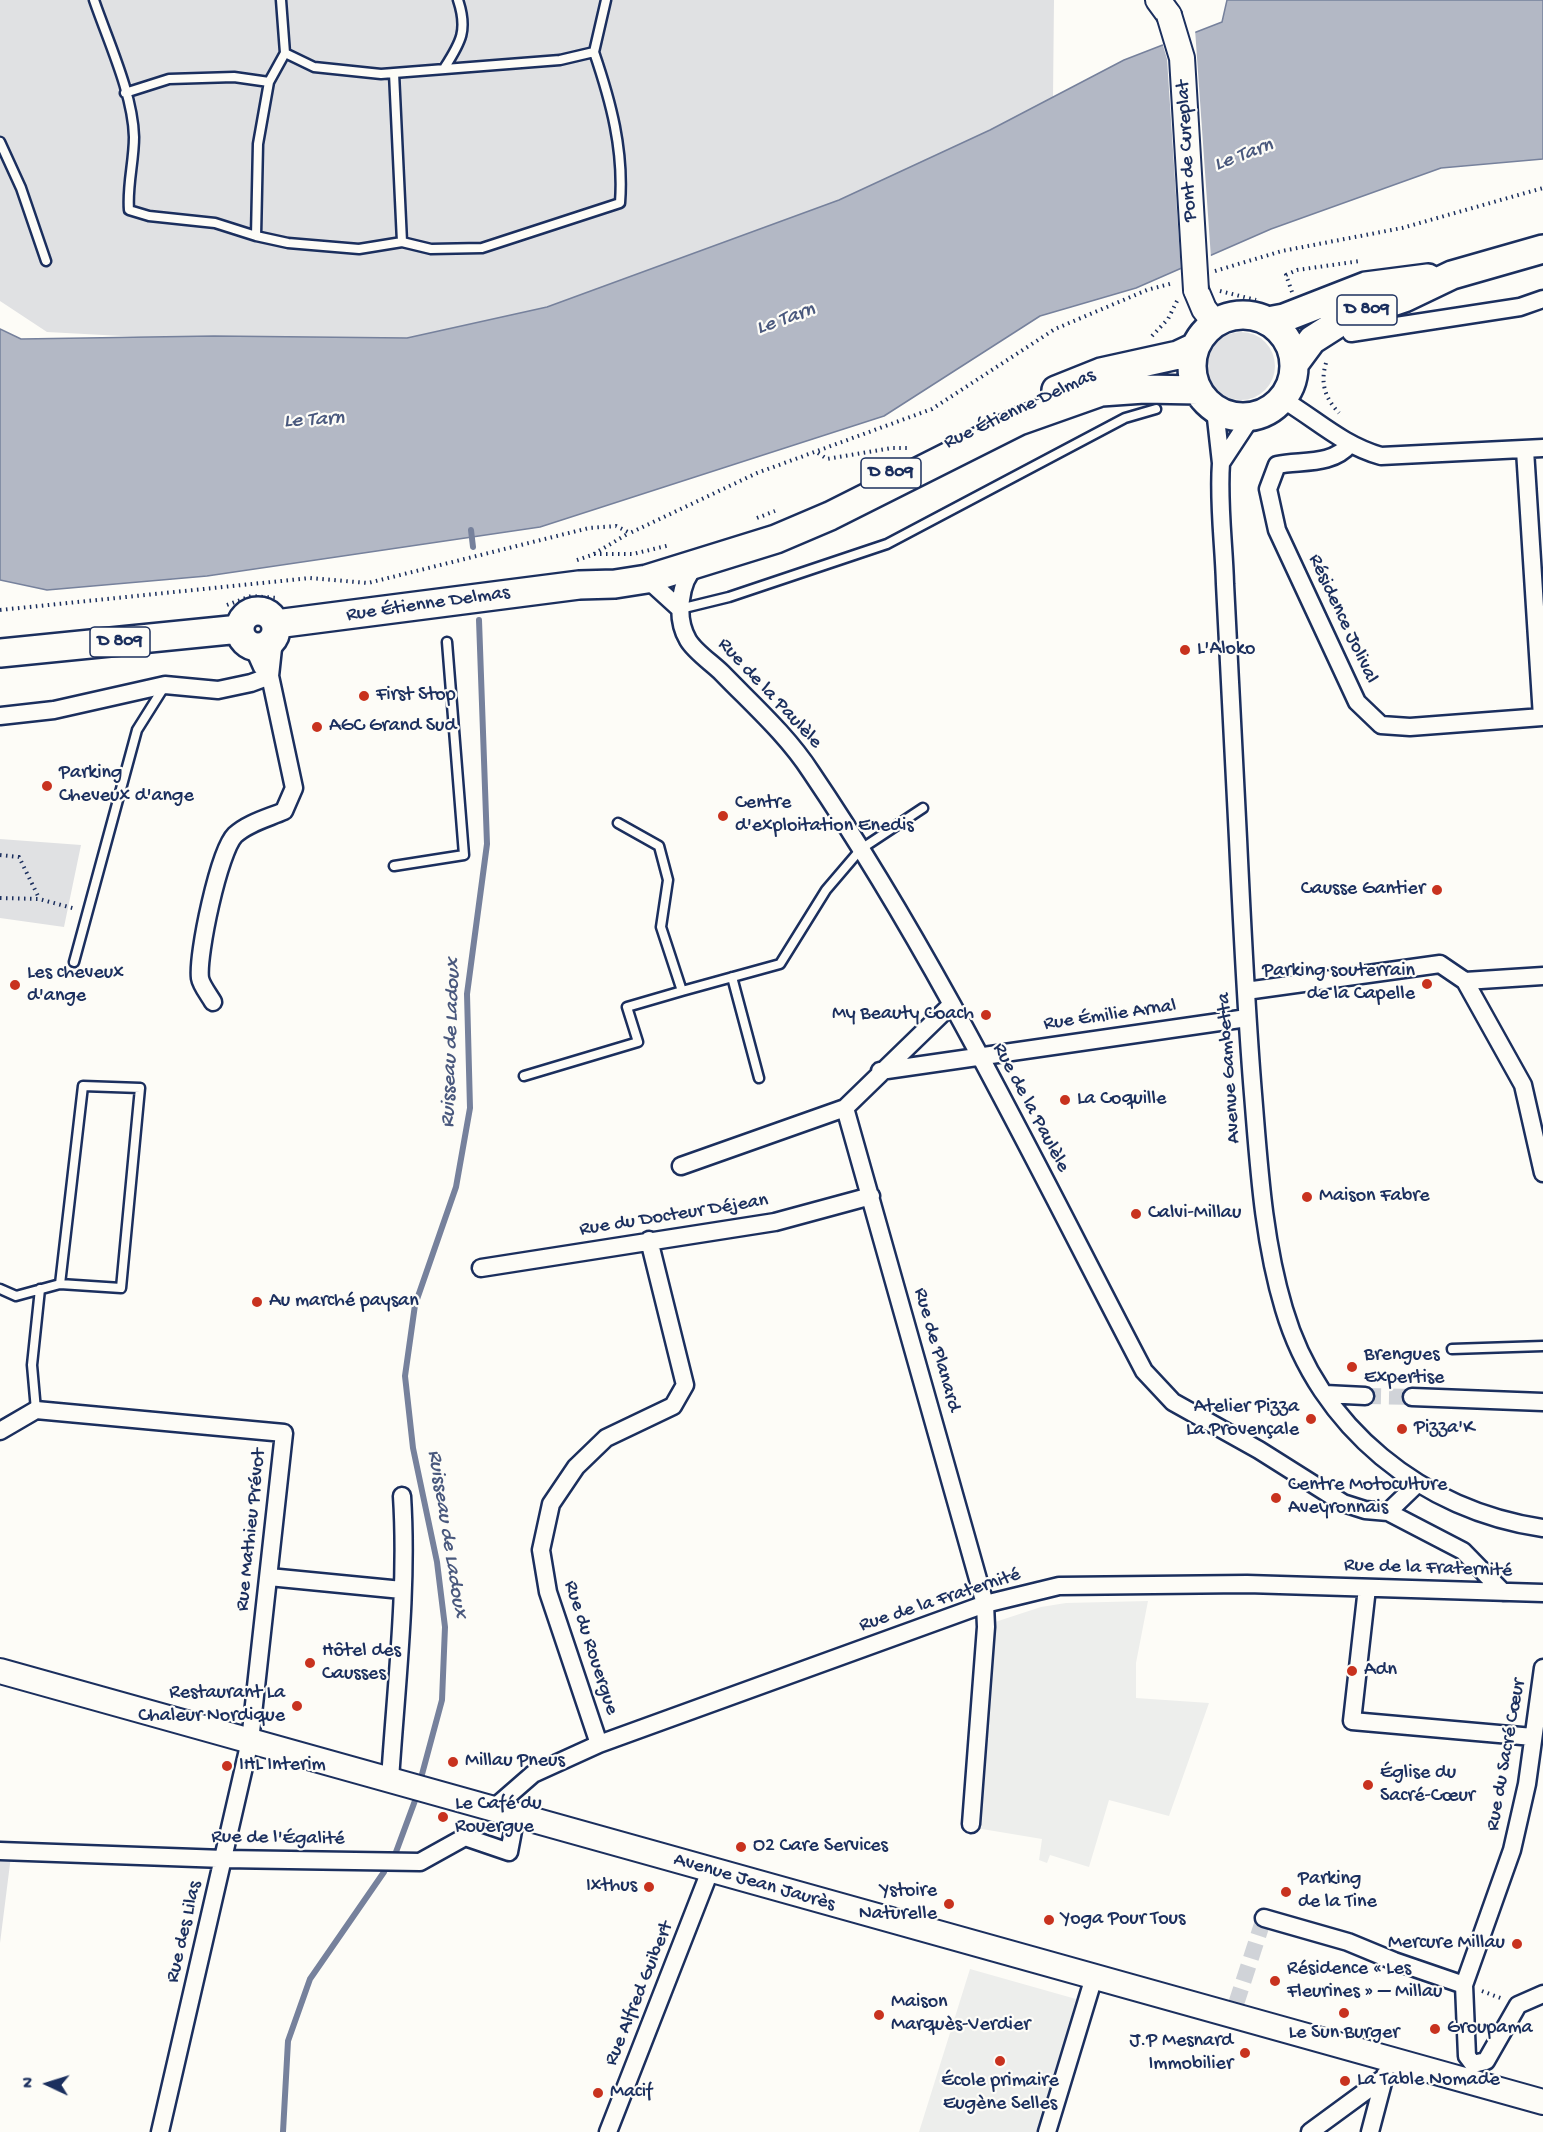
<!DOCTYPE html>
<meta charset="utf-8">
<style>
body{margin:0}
#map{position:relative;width:1543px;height:2132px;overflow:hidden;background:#fdfcf7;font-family:"Gochi Hand",sans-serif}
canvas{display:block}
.north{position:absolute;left:18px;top:2054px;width:60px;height:60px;-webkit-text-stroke:4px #fdfcf7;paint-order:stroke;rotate:274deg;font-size:16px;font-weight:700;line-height:24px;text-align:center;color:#1b2f5e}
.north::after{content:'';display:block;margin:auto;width:21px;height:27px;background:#1b2f5e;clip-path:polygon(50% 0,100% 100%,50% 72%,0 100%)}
</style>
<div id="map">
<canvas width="1543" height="2132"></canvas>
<div class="north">N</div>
</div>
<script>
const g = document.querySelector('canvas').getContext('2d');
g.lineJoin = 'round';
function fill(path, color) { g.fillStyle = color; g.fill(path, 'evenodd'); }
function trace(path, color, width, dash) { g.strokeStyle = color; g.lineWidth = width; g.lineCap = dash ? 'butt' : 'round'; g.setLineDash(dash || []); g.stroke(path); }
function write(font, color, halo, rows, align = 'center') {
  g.font = font + ' "Gochi Hand",sans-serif'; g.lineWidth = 4.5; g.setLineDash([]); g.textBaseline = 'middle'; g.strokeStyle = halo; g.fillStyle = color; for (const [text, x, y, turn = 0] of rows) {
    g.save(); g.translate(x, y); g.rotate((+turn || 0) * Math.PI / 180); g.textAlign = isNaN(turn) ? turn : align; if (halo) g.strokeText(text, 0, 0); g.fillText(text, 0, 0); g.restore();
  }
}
fill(new Path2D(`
 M1148,1601L1136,1663V1698L1209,1703L1169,1816L1109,1800L1089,1867L1050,1855L1047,1863L1039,1860L1042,1839L976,1828L992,1623L1041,1607L1066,1603Z
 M970,1969L1076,1999L1038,2132H919Z`), '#edeeec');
fill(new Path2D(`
 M0,0H1054L1053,97L990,130L839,200L677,262L548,307L406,338L141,337L47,332L0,301Z
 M1207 366a34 34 0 1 1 68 0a34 34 0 1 1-68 0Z
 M0,839L81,845L64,927L0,918Z
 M11,1856L0,1943V1857Z`), '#e0e1e3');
const water = new Path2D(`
 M1227,0H1543V159L1441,168L1271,229L1136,288L1040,316L884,416L540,527L207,576L47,590L0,580V329L21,339L214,336L407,338L547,307L839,200L990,130L1124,60L1222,22Z`);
fill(water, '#b3b8c5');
trace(water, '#76819c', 1.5);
fill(new Path2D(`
 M1195,29L1211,258L1181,272L1167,59L1162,42Z`), '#fdfcf7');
trace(new Path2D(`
 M471,530L473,547
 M421,1778L442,1700L445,1627L437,1562L413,1448L405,1376L415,1305L456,1187L470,1108L467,994L487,844L479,620
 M396,1852L416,1798
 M283,2132L288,2041L310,1979L384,1872`), '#76819c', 6);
trace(new Path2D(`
 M1365,1396L1412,1397
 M1236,2004L1264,1918`), '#d0d3d8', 16, [16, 8]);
const lane = new Path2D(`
 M94,0C108,41 133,94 134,137C134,162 127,185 129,210L149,216L215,223L256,236
 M281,0L285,53L269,82L258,144L256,236L288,243L359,249L402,242L431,249L482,248L620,203C624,150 611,102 594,52L560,60L381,74L314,67L285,53
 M594,52L606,0
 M445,67C461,42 468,30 458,0
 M394,73L402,242
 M125,93L169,79L234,77L269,82
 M0,142L21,188L46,261
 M680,609L729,597L887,544L1125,418L1156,409
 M618,823L659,846L668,880L661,927L682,991L780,964L826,890L861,849L923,808
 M394,866L464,855L447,642
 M74,962L137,730L164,687
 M732,977L759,1078
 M524,1076L638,1042L627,1007L682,991
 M0,1289L16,1296L60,1284L121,1288L140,1088L83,1086L60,1284
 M1452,1349L1543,1346
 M36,1410L32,1365L40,1289`);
const street = new Path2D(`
 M1351,333L1520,307L1543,299
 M1282,399C1316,419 1342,445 1381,456L1543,448
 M1215,409L1221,463C1218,503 1224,545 1225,584C1229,669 1233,754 1238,839C1242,924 1246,1009 1253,1094C1259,1166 1263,1239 1284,1309C1319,1428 1423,1511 1543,1528
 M1350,444C1332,466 1301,460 1277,465L1268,489L1277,530L1357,702L1381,725L1410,727L1542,717L1525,450
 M1221,463L1252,416
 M697,565C679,581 675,618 688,640C695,652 712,663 722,673C753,705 787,735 811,772C939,961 1038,1169 1144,1371L1173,1402L1259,1450L1343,1503L1365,1510L1388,1512L1417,1484
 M647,579L680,609
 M253,647L262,667L270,676
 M0,716L54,710L165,685L218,690L251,683L270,676
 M1465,981L1543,976
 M1246,991L1440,964L1465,981L1523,1085L1543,1173
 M213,1002C209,995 201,985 200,978C197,955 219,851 235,835C248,823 268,818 284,811L294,788L270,676L274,639
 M880,1071L1247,1018
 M845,1108L985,1604L986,1627L971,1824
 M681,1166L845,1108L951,1005
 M481,1268L775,1222L871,1196
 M1325,1394L1365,1396
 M1412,1397L1543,1402
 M0,1431L36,1410L284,1433L250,1741L160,2132
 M1388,1512L1463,1551L1503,1592
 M269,1577L402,1590
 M1367,1588L1352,1721L1533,1737
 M599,1744L548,1592L541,1550L551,1504L576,1467L606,1438L673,1406L685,1385L649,1240
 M390,1780C396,1686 408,1590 402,1496
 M494,1808L533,1774L599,1744L985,1604L1059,1586L1247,1584L1543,1593
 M0,1851L224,1859L420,1862L465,1837L509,1852L516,1815
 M1264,1918L1348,1942L1394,1961L1464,1985
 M1473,2064L1467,2056L1464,1985L1512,1850L1527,1784L1543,1668
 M1473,2064L1486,2061L1518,2005L1543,1994
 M608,2132L710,1871
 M1047,2132L1094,1977
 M1310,2132L1385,2077
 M1370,2132L1385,2075`);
const secondary = new Path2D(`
 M1158,0L1169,15
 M1196,290L1204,309L1215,323
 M0,1671L1543,2102`);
const primary = new Path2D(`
 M1192 366a51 51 0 1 1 102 0a51 51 0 1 1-102 0Z
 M1268,321L1284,318L1366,286L1428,278
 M1295,363L1312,340L1348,317L1404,298L1452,275L1543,249
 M1056,390L1101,372L1178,355L1195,347
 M240 629a18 18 0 1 1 36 0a18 18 0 1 1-36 0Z
 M276,624L579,585L615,584L647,579L776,539L830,516L1019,421L1101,392L1144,389L1198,390
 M0,653L240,629`);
trace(lane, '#1b2f5e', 13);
trace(street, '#1b2f5e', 21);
trace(secondary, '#1b2f5e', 28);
trace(primary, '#1b2f5e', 32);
trace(new Path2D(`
 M1215,271L1282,251L1402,228L1543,188
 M1220,291L1256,300
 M1292,292L1286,275L1297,270L1360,261
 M1152,336L1168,319L1177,301
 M1326,363C1320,383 1325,398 1339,413
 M818,453L827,459L892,448H909
 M757,518L775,511
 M594,554H633L670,545
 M577,560L592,555L629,533
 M227,605L251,596L278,598
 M0,610L310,578L368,583L589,528L616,526L630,533L757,473L932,409L1055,329L1147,290L1173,283
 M0,855L19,857L39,898
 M0,898L39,899L76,909
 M1482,1991L1503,1999`), '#1b2f5e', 4, [1.5, 4.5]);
trace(lane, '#fdfcf7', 8);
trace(street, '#fdfcf7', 16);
trace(secondary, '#fdfcf7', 24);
trace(primary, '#fdfcf7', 27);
const secondaryBridge = new Path2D(`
 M1169,15L1182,58L1196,290`);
trace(secondaryBridge, '#1b2f5e', 28, []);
trace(secondaryBridge, '#fdfcf7', 24);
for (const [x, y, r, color] of [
 [1185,650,6,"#c8321e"],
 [364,696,6,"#c8321e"],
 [317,727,6,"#c8321e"],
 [47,786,6,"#c8321e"],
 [723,816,6,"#c8321e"],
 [1437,890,6,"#c8321e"],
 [1427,984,6,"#c8321e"],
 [15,985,6,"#c8321e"],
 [986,1015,6,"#c8321e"],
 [1065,1100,6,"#c8321e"],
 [1307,1197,6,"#c8321e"],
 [1136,1214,6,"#c8321e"],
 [257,1302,6,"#c8321e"],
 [1352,1367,6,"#c8321e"],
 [1311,1419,6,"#c8321e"],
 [1402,1429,6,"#c8321e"],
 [1276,1498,6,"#c8321e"],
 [310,1663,6,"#c8321e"],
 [1352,1671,6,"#c8321e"],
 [297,1706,6,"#c8321e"],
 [453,1762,6,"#c8321e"],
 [227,1766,6,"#c8321e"],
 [1368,1785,6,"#c8321e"],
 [443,1817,6,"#c8321e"],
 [741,1847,6,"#c8321e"],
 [649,1887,6,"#c8321e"],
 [1286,1892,6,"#c8321e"],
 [949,1904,6,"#c8321e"],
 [1049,1920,6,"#c8321e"],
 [1517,1944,6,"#c8321e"],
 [1275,1981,6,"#c8321e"],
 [1344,2013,6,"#c8321e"],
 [879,2015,6,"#c8321e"],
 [1435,2029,6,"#c8321e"],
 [1245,2053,6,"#c8321e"],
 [1000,2061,6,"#c8321e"],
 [1345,2081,6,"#c8321e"],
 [598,2093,6,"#c8321e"]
]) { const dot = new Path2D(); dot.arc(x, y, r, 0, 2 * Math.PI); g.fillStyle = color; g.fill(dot); trace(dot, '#fdfcf7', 2); }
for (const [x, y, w] of [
 [1367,310,60],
 [891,473,60],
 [120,642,60]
]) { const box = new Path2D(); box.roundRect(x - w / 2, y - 15, w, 30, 4.5); g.fillStyle = '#fdfcf7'; g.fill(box); trace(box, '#1b2f5e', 1.5); }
write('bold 18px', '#1b2f5e', null, [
 ["D 809",1367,310],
 ["D 809",891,473],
 ["D 809",120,642]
]);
write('20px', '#1b2f5e', '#fdfcf7', [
 ["Pont de Cureplat",1188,151,-93],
 ["Rue Étienne Delmas",1020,410,-25],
 ["Rue Étienne Delmas",428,605,-8],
 ["Résidence Jolival",1342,619,65],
 ["Rue de la Paulèle",769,694,47],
 ["Rue Émilie Arnal",1110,1016,-8],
 ["Avenue Gambetta",1230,1068,-94],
 ["Rue de la Paulèle",1030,1108,62],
 ["Rue du Docteur Déjean",674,1216,-9],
 ["Rue de Planard",936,1350,74],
 ["Rue Mathieu Prévot",252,1530,-84],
 ["Rue de la Fraternité",1428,1569,2],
 ["Rue de la Fraternité",940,1601,-18],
 ["Rue du Rouergue",590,1648,72],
 ["Rue du Sacré Cœur",1507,1755,-80],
 ["Rue de l'Égalité",278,1839,1],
 ["Avenue Jean Jaurès",754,1883,16],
 ["Rue des Lilas",185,1932,-77],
 ["Rue Alfred Guibert",640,1994,-68]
]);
write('20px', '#1b2f5e', '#fdfcf7', [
 ["L'Aloko",1197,650],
 ["First Stop",376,696],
 ["AGC Grand Sud",329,727],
 ["Parking",59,774],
 ["Cheveux d'ange",59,797],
 ["Centre",735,804],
 ["d'exploitation Enedis",735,827],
 ["Causse Gantier",1425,890,"right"],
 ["Parking souterrain",1415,972,"right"],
 ["de la Capelle",1415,995,"right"],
 ["Les cheveux",27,974],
 ["d'ange",27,997],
 ["My Beauty Coach",974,1015,"right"],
 ["La Coquille",1077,1100],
 ["Maison Fabre",1319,1197],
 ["Calvi-Millau",1148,1214],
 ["Au marché paysan",269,1302],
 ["Brengues",1364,1356],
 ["Expertise",1364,1379],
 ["Atelier Pizza",1299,1408,"right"],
 ["La Provençale",1299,1431,"right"],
 ["Pizza'K",1414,1429],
 ["Centre Motoculture",1288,1486],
 ["Aveyronnais",1288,1509],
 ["Hôtel des",322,1652],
 ["Causses",322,1675],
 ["Adn",1364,1671],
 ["Restaurant La",285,1694,"right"],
 ["Chaleur Nordique",285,1717,"right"],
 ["Millau Pneus",465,1762],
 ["IHL Interim",239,1766],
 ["Église du",1380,1774],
 ["Sacré-Cœur",1380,1797],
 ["Le Café du",455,1805],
 ["Rouergue",455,1828],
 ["O2 Care Services",753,1847],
 ["Parking",1298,1880],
 ["de la Tine",1298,1903],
 ["Ixthus",637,1887,"right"],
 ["Ystoire",937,1892,"right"],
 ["Naturelle",937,1915,"right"],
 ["Yoga Pour Tous",1061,1920],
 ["Mercure Millau",1505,1944,"right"],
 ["Résidence « Les",1287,1970],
 ["Fleurines » – Millau",1287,1993],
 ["Maison",891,2003],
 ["Marquès-Verdier",891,2026],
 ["Groupama",1447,2029],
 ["Le Sun Burger",1344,2034,"center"],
 ["J.P Mesnard",1233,2042,"right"],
 ["Immobilier",1233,2065,"right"],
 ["La Table Nomade",1357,2081],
 ["École primaire",1000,2082,"center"],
 ["Eugène Selles",1000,2105,"center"],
 ["Macif",610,2093]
], 'left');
write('italic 21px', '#49587d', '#fdfcf7', [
 ["Le Tarn",1244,156,-20],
 ["Le Tarn",786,320,-19],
 ["Le Tarn",314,421,-3],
 ["Ruisseau de Ladoux",452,1043,-88],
 ["Ruisseau de Ladoux",446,1534,81]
]);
</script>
